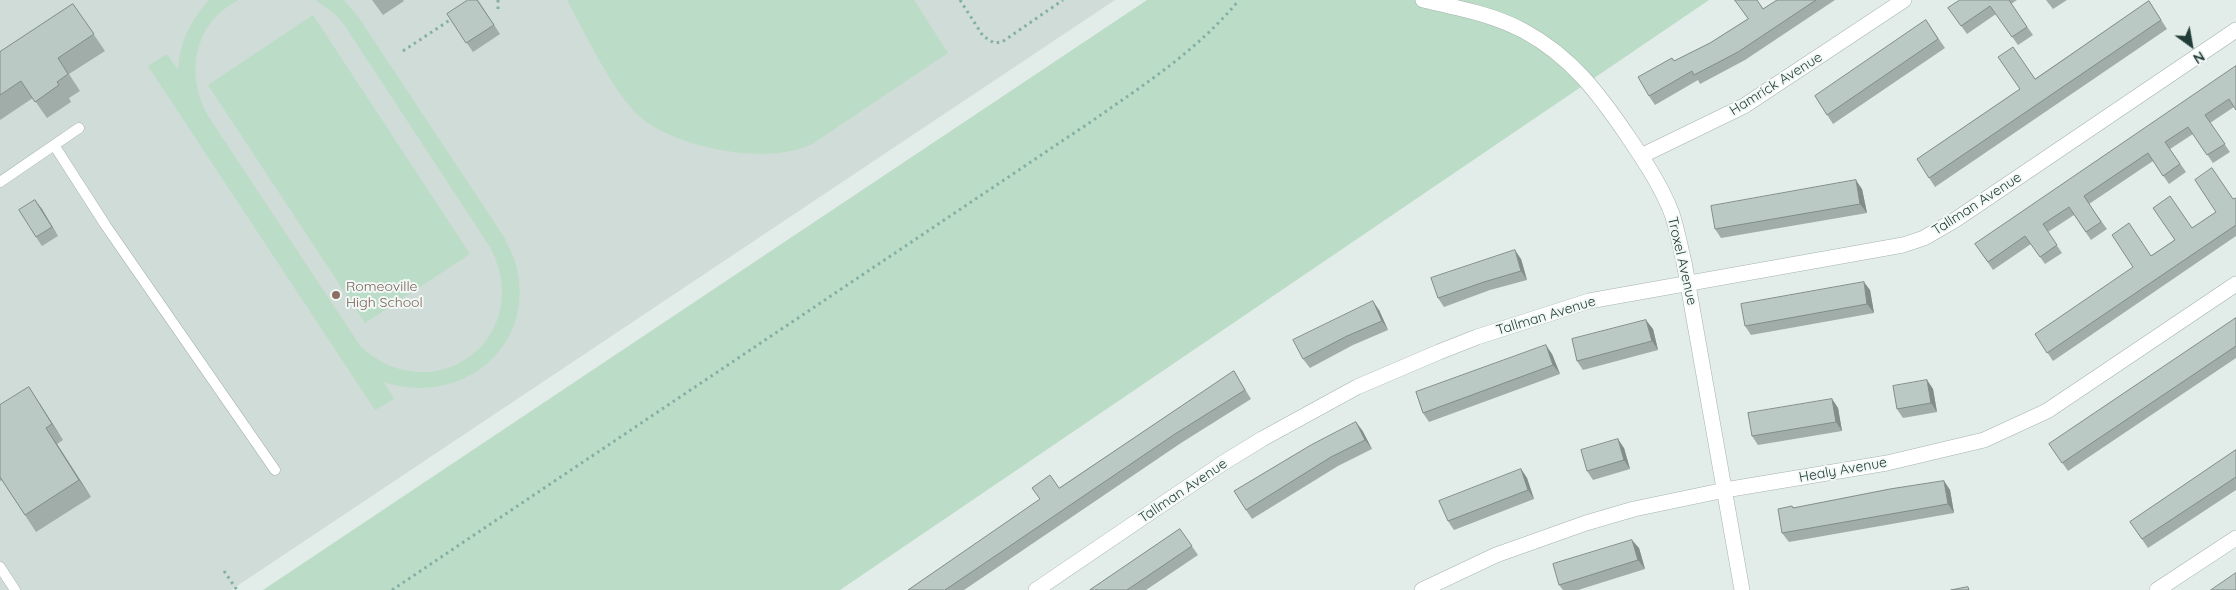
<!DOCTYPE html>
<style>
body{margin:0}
#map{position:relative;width:2236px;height:590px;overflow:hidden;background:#e2ece8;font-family:Quicksand,sans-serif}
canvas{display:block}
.north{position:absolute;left:2166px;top:20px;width:50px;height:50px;-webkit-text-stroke:4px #f2f8f6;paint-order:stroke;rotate:148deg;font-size:14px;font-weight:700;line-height:20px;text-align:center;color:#223c37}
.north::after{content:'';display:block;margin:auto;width:18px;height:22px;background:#223c37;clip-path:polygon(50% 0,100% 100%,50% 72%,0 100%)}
</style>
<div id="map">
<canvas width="2236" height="590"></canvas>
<div class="north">N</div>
</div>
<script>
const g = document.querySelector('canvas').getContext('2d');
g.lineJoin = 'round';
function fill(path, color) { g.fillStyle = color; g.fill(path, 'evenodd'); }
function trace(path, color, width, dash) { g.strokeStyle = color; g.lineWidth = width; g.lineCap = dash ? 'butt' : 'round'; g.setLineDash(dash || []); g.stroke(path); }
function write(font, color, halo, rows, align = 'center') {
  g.font = font + ' Quicksand,sans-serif'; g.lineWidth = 4; g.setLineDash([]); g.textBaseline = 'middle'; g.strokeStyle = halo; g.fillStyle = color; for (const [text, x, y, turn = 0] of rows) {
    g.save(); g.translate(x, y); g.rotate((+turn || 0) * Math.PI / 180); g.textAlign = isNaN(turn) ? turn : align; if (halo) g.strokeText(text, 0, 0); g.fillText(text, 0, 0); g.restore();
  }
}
fill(new Path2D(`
 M0,0H1115L231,590H0Z`), '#d0dcd7');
fill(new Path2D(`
 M209,0H238C193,24 185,74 208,116L361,347C436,414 537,336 490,247L345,26L336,15L316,0H344L359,18L504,237C509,248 515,258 517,269C535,350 458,407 384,382L394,399L375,410L148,66L167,54L178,70C180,42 190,21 209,0Z
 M567,0H914L948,53L812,144C769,166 674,148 639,116C612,91 585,33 567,0Z
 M1147,0H1709L840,590H263Z
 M313,15L470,254L365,323L208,85Z`), '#bbdcc6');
const service = new Path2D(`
 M54,145L106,226L275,470
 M0,182L79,128
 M0,567L15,590`);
const minor = new Path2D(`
 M1641,156L1744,106L1904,0
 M1036,590L1223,463L1262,439L1357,387L1439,352L1477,337L1589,301L1903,245L1924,238L1955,220L2236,30
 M1422,590L1496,555L1586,523L1634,509L1725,490L1887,463L1984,440L2047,411L2236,284
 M2157,590L2236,538`);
const tertiary = new Path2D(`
 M1423,0C1458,8 1492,14 1524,31C1572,57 1599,94 1629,138C1645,162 1662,187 1672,214C1677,229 1680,246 1684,262L1742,590`);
trace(service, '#a5b4af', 11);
trace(minor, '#a5b4af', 16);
trace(tertiary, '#a5b4af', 16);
trace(new Path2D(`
 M498,0V9
 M960,0L983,36L994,43L1002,42L1063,0
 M403,51L453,18
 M224,571L237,590
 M392,590L1092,121C1145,84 1198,50 1239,0`), '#83afa4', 3, [2.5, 4]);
trace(service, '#fff', 10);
trace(minor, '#fff', 15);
trace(tertiary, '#fff', 15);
fill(new Path2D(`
 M372,0H403L404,1L383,15Z
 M478,0L500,34L473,52L447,14Z
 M1777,0H1835L1745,60L1700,84L1698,80L1655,105L1649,96L1674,61L1710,43Z
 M1960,0H2017L2011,4L2033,35L2018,45L1996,14L1967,34L1948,8Z
 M2046,0H2067L2053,9Z
 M2149,1L2167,29L1935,187L1917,159Z
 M73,4L105,51L69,74L80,91L69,98L71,102L47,118L33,98L0,120V52Z
 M1926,20L1945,48L1833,124L1815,96Z
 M2236,66L2234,107L2210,123L2230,152L2213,163L2193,134L2170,149L2186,172L2169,184L2153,161L2089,204L2107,229L2091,240L2074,215L2048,232L2062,253L2045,264L2031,244L1993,270L1975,244Z
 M1862,189L1867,213L1721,238L1715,229Z
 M2236,198V236L2053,361L2035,334L2192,228Z
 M35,200L58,236L42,246L36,237Z
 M1521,259L1527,280L1490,290L1444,307L1438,298Z
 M1870,290L1874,313L1751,335L1745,326Z
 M1379,310L1388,330L1353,345L1310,368L1303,359Z
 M2236,318V358L2068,471L2049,444Z
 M1653,329L1658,350L1583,370L1577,361Z
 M1552,354L1560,374L1429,422L1423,413Z
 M1234,371L1251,399L1181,443L964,590H908L1059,488Z
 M1927,380L1933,389L1937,412L1903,418L1897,409Z
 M1832,399L1838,408L1842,431L1758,445L1752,436Z
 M40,404L63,440L57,444L91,497L36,532L2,480L0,481V405Z
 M1362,430L1372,449L1338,466L1252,519L1246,510Z
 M1624,448L1630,469L1593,480L1587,471Z
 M2236,450V490L2148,548L2130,522Z
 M1521,469L1527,478L1534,499L1454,530L1448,521Z
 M1944,481L1950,490L1954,513L1789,542L1782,533L1792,506L1794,508Z
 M1180,529L1198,555L1146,590H1090Z
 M1639,548L1645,569L1578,590H1563L1559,585Z`), '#a0ada9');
fill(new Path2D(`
 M1856,180L1862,189L1867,213L1860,204Z
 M35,200L42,209L58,236L52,227Z
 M1515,250L1521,259L1527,280L1521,271Z
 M1864,282L1870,290L1874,313L1867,304Z
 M1373,301L1379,310L1388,330L1382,321Z
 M1646,320L1653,329L1658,350L1652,341Z
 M1546,345L1552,354L1560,374L1553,365Z
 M1927,380L1933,389L1937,412L1931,403Z
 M29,387L40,404L63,440L52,424Z
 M1832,399L1838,408L1842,431L1836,422Z
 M1356,422L1362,430L1372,449L1365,440Z
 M46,428L57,444L91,497L79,480Z
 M1618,439L1624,448L1630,469L1624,460Z
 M1521,469L1527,478L1534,499L1528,490Z
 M1944,481L1950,490L1954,513L1948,504Z
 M1632,540L1639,548L1645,569L1638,560Z`), '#828d89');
const building = new Path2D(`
 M468,0H477L494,25L466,43L447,14Z
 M1735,0H1757L1763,9L1777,0H1816L1738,52L1694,75L1692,71L1649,96L1638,77L1672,58L1674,61L1710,43L1748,19Z
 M1960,0H2009L2027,27L2012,37L1990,6L1961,26L1948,8Z
 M2149,1L2161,20L1929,178L1917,159L2020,89L1998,57L2013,47L2035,79Z
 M73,4L94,34L58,58L68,74L57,82L59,85L35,102L21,81L0,95V52Z
 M1926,20L1938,39L1827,115L1815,96Z
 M2236,66V110L2229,99L2205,115L2225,144L2207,155L2188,127L2165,142L2180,164L2163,176L2148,153L2084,196L2101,222L2086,232L2069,207L2043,224L2057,245L2040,257L2025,236L1988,262L1975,244Z
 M2212,168L2233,199L2236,198V225L2047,353L2035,334L2133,267L2112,235L2129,223L2151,256L2175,240L2153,208L2170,196L2192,228L2216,212L2195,180Z
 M1856,180L1860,204L1715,229L1711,206Z
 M35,200L52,227L36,237L19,210Z
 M1515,250L1521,271L1484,282L1438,298L1431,278Z
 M1864,282L1867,304L1745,326L1741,304Z
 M1373,301L1382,321L1347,336L1303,359L1293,340Z
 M2236,318V346L2062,463L2049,444Z
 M1646,320L1652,341L1577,361L1572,339Z
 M1546,345L1553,365L1423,413L1416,392Z
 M1234,371L1245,390L1175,434L945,590H908L1040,499L1032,488L1050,475L1059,488Z
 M1927,380L1931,403L1897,409L1893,386Z
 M29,387L52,424L46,428L79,480L25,515L0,477V405Z
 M1832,399L1836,422L1752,436L1748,413Z
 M1356,422L1365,440L1331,457L1246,510L1234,491L1311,445Z
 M1618,439L1624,460L1587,471L1581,450Z
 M2236,450V477L2142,539L2130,522Z
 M1521,469L1528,490L1448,521L1439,501Z
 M1944,481L1948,504L1782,533L1778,509L1792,506L1793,508L1890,489Z
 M1180,529L1192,546L1127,590H1090Z
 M1632,540L1638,560L1559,585L1553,564Z
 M2236,573V590H2211Z
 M1968,587L1969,590H1951Z`);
fill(building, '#bac9c4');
trace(building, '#828d89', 1);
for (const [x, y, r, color] of [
 [336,295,5,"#8d6e63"]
]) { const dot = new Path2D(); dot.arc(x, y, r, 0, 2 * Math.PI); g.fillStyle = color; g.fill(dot); trace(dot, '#f2f8f6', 2); }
write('14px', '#223c37', '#f2f8f6', [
 ["Hamrick Avenue",1776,84,-32],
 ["Tallman Avenue",1977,204,-33],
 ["Troxel Avenue",1682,261,77],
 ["Tallman Avenue",1546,316,-17],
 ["Healy Avenue",1843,470,-10],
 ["Tallman Avenue",1183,491,-34]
]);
write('14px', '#785e54', '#f2f8f6', [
 ["Romeoville",346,287],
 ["High School",346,303]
], 'left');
</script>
